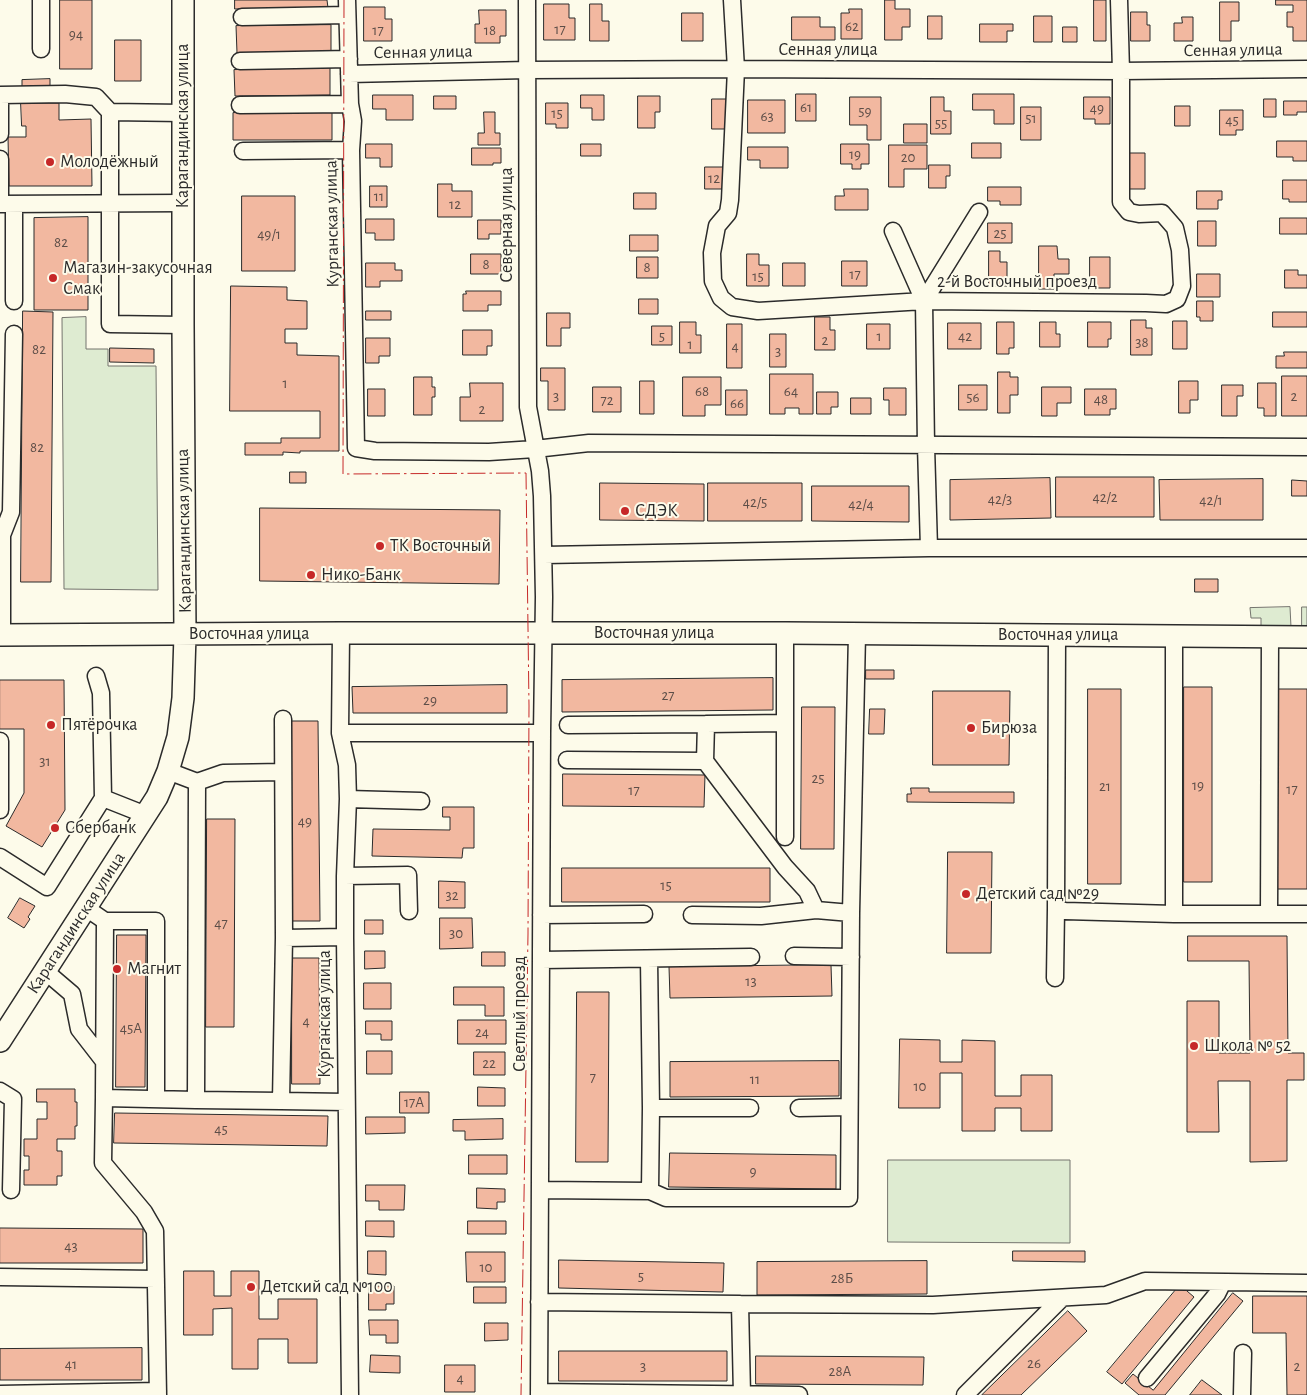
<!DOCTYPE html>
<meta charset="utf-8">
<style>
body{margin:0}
canvas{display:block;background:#fdfbea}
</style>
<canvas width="1307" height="1395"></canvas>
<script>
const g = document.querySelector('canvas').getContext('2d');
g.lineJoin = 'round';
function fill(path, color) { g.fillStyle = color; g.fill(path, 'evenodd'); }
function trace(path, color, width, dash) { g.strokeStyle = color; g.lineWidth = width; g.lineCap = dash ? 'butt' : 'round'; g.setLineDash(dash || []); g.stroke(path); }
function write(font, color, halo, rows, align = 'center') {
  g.font = font + ' "Alegreya Sans",sans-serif'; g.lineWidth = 4; g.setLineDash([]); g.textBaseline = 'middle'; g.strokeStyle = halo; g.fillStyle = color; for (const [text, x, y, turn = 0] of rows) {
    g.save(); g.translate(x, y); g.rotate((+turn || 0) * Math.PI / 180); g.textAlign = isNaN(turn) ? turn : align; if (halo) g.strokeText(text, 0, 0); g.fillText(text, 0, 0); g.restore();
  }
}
const green = new Path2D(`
 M86,317V349H108V366H156L158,590L64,589L62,318Z
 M1290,607L1291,627H1261V618H1251L1250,608Z
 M1302,607H1307V627H1302Z
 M888,1160H1070V1243L888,1242Z`);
fill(green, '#deebd1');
trace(green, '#74746e', 1);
const building = new Path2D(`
 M60,0H92V69H60Z
 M235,0H327L328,8L235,9Z
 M885,0H895V9H910V27H902V40H885Z
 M1094,0H1106V41H1094Z
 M1276,0H1307V41H1293V27H1287V12H1293V5H1276Z
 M1220,2H1239V21H1231V41H1220Z
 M544,4H569V18H575V40H544Z
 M590,4H602V21H609V41H590Z
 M364,7H385V19H392V41H364Z
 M849,9H862V39H841V13H849Z
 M479,10H506V36H500V43H475V24H479Z
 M1131,12H1147V25H1150V41H1131Z
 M682,13H703V41H682Z
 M928,16H942V39H928Z
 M1034,16H1052V42H1034Z
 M792,17H820V27H835V40H792Z
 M1182,17H1193V41H1174V23H1182Z
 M980,24H1013V31H1007V42H980Z
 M331,25V52L237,53L236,26Z
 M1063,27H1077V42H1063Z
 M115,40H141V81H115Z
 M330,68V95L235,96L234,70Z
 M50,79V91H22V80Z
 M796,94H816V121H796Z
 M973,94H1014V124H994V110H973Z
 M373,95H413V120H386V109H373Z
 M581,95H604V120H592V108H581Z
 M434,96H456V109H434Z
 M638,96H660V112H655V128H638Z
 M850,97H881V140H867V125H850Z
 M931,97H944V111H951V134H931Z
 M1084,97H1110V124H1095V119H1084Z
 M712,99H730V129H712Z
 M1264,99H1276V117H1264Z
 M748,100H785V133H748Z
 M1284,101H1307V112H1297V115H1284Z
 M21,103H59V120L91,119L92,186H9L8,137H26V126H22Z
 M546,103H568V128H556V124H546Z
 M1175,106H1190V126H1175Z
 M1021,107H1041V140H1021Z
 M1220,110H1243V130H1236V135H1220Z
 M332,112V140H233V113Z
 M484,112H495V133H500V145H478V133H484Z
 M904,124H927V143H904Z
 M1277,141H1307V161H1293V157H1277Z
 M972,143H1001V158H972Z
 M366,144H392V167H380V158H366Z
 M581,144H601V156H581Z
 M841,144H869V164H861V169H852V164H841Z
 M889,145H927V169H904V187H889Z
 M748,147H788V168H760V160H748Z
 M472,148H501V163H493V165H472Z
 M1129,153H1145V189H1129Z
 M929,165H950V176H946V188H929Z
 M705,167H724V189H705Z
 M1283,180H1307V202H1289V199H1283Z
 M438,184H452V191H472V217H438Z
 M370,186H387V207H370Z
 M988,187H1021V205H1000V201H988Z
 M844,189H868V210H835V196H844Z
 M1197,191H1222V200H1218V209H1197Z
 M634,193H656V209H634Z
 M242,196H295V271H242Z
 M88,217V310H34V218Z
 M1280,218H1307V234H1280Z
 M366,219H394V240H375V233H366Z
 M478,220H501V234H489V239H478Z
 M1198,221H1216V246H1198Z
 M988,223H1012V243H988Z
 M630,235H658V251H630Z
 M1039,246H1057L1058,259H1069V274H1054V289H1039Z
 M989,251H1000V262H1007V286H989Z
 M471,254H501V274H471Z
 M747,254H759V265H769V286H747Z
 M637,257H658V278H637Z
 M1090,257H1110V288H1090Z
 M842,261H867V286H842Z
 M366,263H395V270H402V281H380V287H366Z
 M783,263H805V286H783Z
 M1285,270H1298V275H1307V288H1285Z
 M1197,274H1220V297H1197Z
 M231,286L287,287V300L307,301V329H285V343H297V355L339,356V451H300V453L283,452V455H245V443H281V438H320V411H230Z
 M466,291H501V305H488V311H463V294H466Z
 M639,299H658V314H639Z
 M1197,301H1213V321H1200V317H1197Z
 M23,311L53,312L51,582H21Z
 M366,311H391V320H366Z
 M1273,312H1307V327H1273Z
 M547,313H570V328H561V346H547Z
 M815,317H830V330H835V350H815Z
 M1131,320H1146V328H1152V355H1131Z
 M1173,321H1187V349H1173Z
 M680,322H696V335H701V353H680Z
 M997,322H1014V348H1009V354H997Z
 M1040,322H1056V334H1060V347H1040Z
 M1088,322H1111V339H1108V347H1088Z
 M948,323H981V349H948Z
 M727,324H742V368H727Z
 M867,324H890V349H867Z
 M652,326H672V345H652Z
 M463,330H492V346H487V355H463Z
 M770,334H786V367H770Z
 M366,338H390V356H379V363H366Z
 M110,348L154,349V363L110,362Z
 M1284,352H1307V368H1276V356H1284Z
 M541,368H565V410H548V381H541Z
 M998,372H1010V377H1018V395H1010V413H998Z
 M770,374H813V414H799V408H785V414H770Z
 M1282,376H1307V416H1282Z
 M414,377H432V387H435V397H432V415H414Z
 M683,377H721V405H705V416H683Z
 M640,381H654V414H640Z
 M1179,381H1198V400H1190V413H1179Z
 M470,383H503V421H460V397H470Z
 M1258,383H1276V416H1264V408H1258Z
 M959,385H987V410H959Z
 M1222,385H1243V396H1237V416H1222Z
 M593,387H621V412H593Z
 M1042,387H1071V403H1057V416H1042Z
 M884,388H906V415H889V400H884Z
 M368,389H385V416H368Z
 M1085,389H1116V409H1110V415H1085Z
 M726,390H747V415H726Z
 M817,392H838V407H831V414H817Z
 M851,398H871V414H851Z
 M290,472H306V483H290Z
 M1056,477H1154V517H1056Z
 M1050,478L1051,518L950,520V480Z
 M1263,479V520H1160L1159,480Z
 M1292,480L1307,481V496H1292Z
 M600,483L704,484V521L600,520Z
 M708,483H802V521H708Z
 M812,486H909V522L812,521Z
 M260,508L500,510L499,584L260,581Z
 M1195,579H1218V592H1195Z
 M866,670H894V679H866Z
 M773,678V710L562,712V680Z
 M0,680H64L65,810L42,847L6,826L24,793V729H0Z
 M507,685V713H353L352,687Z
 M1184,687H1212V882H1184Z
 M1088,689H1121V884H1088Z
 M1277,689H1307V889H1277Z
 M933,691H1010L1009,765H933Z
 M802,707H835L834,849H801Z
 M870,709H885L884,734H869Z
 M289,721H318L320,921H291Z
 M563,774L705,775L704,807L563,806Z
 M911,788H929V792H1014V803L907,802V794H911Z
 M443,807H474V848H463L462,858L372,856L373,829L450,830V817H443Z
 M207,819H235L234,1027H206Z
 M948,852H992L991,953H947Z
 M562,868H770V902H562Z
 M439,881L465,882V908H439Z
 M20,898L35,906L28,917L30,919L24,928L8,918Z
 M440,918H472L473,948L440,949Z
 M365,920H383V934H365Z
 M117,935H146L145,1087H116Z
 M1188,936H1287L1288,1053H1304V1080H1287V1161L1250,1162V1081H1218L1219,1132H1187V1001H1219V1053H1250L1249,961H1188Z
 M365,951H385V968L365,969Z
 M482,952H505V966H482Z
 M292,958H319L320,1084H292Z
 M831,965L832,996L670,998L669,967Z
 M364,983H391V1009H364Z
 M454,987H504V1016H485V1005H454Z
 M577,992H609L608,1162H576Z
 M458,1020H506V1044H458Z
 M366,1021H392V1040H381V1034H366Z
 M900,1039L940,1040V1062H962V1040L995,1041V1096H1021V1075H1052V1131H1021V1108H995V1131H962V1073H940V1108H899Z
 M367,1051H392V1074H367Z
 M474,1052H505V1075H474Z
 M839,1061V1096L670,1097V1062Z
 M478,1087L505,1088V1106H478Z
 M37,1089H75V1102H77V1126H75V1139H57V1151H62V1176H57V1185H24V1170H29V1156H24V1139H37V1119H47V1102H37Z
 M400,1092H429V1113H400Z
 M115,1113L328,1116L327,1146L114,1143Z
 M366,1117H405V1133L366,1134Z
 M503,1119V1139L465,1140V1131H453V1120Z
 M670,1153L836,1155V1189L669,1187Z
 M469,1155H507V1174H469Z
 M366,1185H405L404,1210H379V1201H366Z
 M477,1188L505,1189V1202H497V1209L477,1208Z
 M366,1221H394V1237L366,1236Z
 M468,1221H506V1234H468Z
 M0,1228L143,1229V1263H0Z
 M368,1251H386V1275L368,1274Z
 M1013,1251H1085V1262L1013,1261Z
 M466,1252H505V1282H467Z
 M559,1260L724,1263L723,1292L559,1288Z
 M927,1261V1294L757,1295V1262Z
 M184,1271H214V1296H231V1271H259V1319H278V1299H317V1363H288V1339H258V1369H232V1308L213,1309V1335H184Z
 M1180,1285L1194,1297L1122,1384L1107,1372Z
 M369,1286H394V1304H386V1310H369Z
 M474,1287H506V1303H474Z
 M1233,1293L1243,1301L1165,1395H1139L1125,1383L1133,1374L1153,1390Z
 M1253,1296H1307V1395H1287L1286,1333H1253Z
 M1068,1311L1087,1331L1021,1395H982Z
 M369,1320H398V1343H386V1335H370Z
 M485,1323H508V1340L485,1341Z
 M142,1348V1380H0V1349Z
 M559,1351H727V1381H559Z
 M371,1355L400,1356V1373L370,1372Z
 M756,1356L924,1357L923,1385L756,1384Z
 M445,1365H475V1392H445Z
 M1202,1380L1222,1395H1190Z`);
fill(building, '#f2b8a0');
trace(building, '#2b2b2b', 1);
const minor = new Path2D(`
 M347,0L350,104L353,121L351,150L356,448L375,451L489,452L535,449L589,443L1307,447
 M527,0L528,407L540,471L542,496L544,597L542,733L539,1395
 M732,0L736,69L730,200L728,213L717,226L712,253L713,281L721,298L732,307L758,311L924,301L1146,303L1166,304L1177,299L1182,286L1180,250L1175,228L1162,213L1139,214L1129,212L1121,202V71L1119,0
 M242,17L347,15
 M41,49V0
 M240,61L349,59
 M349,74L527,70L736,69L1121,71L1307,69
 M240,105L350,104
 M110,112L183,113
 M0,134V95L65,94L96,97L110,112V324L183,325
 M243,151L351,150
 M0,159V204L183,203
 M14,204V301
 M893,231L924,301L926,446L929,548
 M924,301L979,212
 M0,535H2V635
 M2,535L11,512L14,334
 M544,555L929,548H1307
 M341,633L340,733L347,765L348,799L345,876V937L350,1395
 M1057,635L1056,909L1065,911L1174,914H1307
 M96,676L101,693L103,798
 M283,719L284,938L345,937
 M706,724L785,723V633
 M568,725L706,724L705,761L785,867L807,891L816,910
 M340,733H542
 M0,741V810
 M567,760L705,761
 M168,771L197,782L196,1100L281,1101
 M197,782L223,773L283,772
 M348,799L421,801
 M785,837V723
 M0,857L47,887L103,798L146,815
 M345,876L408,875L409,911
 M86,908L105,921L104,1098L196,1100
 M1174,914V636
 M1269,914L1270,637
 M541,915L644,914
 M692,915L761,916L816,910L851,913
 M105,921H156V1099
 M284,938L281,1101L346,1102
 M794,956L851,957
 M649,959L651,1108L650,1191
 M541,960L751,957
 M45,971L72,994L79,1029L103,1060
 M1055,978L1056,909
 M0,1091L13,1099L11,1190
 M104,1098L103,1163L144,1212L155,1231L158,1395
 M651,1108H750
 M799,1108L849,1107
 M540,1190L650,1191L666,1198H849L851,913L857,634
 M0,1277L156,1279
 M539,1302L740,1304
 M1147,1378L1217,1294L1223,1282
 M539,1392L799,1395
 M0,1394L158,1391
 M742,1395L740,1304L933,1305L1106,1295L1145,1281L1307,1283
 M965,1395L1062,1298
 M1242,1395L1243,1353`);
const major = new Path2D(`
 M0,635L341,633H785L1307,637
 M0,1041L157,797L168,771L178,737L183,698L185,635L183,325V0`);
trace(minor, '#2b2b2b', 19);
trace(major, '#2b2b2b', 24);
trace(minor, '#fdfbea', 16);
trace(major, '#fdfbea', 21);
trace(new Path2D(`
 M344,0L343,474L526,473L529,706L528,934L521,1395`), '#c62828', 1, [18, 4, 2.5, 4]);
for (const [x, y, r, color] of [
 [50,162,5,"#c62828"],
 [53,278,5,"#c62828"],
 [625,511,5,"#c62828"],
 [380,546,5,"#c62828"],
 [311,575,5,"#c62828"],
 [51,725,5,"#c62828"],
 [971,728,5,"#c62828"],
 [55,828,5,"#c62828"],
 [966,894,5,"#c62828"],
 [117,969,5,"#c62828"],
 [1194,1046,5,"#c62828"],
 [251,1287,5,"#c62828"]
]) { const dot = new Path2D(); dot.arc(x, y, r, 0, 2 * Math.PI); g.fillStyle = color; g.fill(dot); trace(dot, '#fdfbea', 2); }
write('15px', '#5d4e48', null, [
 ["62",852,26],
 ["17",560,29],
 ["17",378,30],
 ["18",490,30],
 ["94",76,34],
 ["61",806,107],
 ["49",1097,108],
 ["59",865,111],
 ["15",557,113],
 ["63",767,116],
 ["51",1031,118],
 ["45",1232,120],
 ["55",941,123],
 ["19",855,154],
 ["20",908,157],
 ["12",714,178],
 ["11",379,196],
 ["12",455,204],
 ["25",1000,233],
 ["49/1",269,234],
 ["82",61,242],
 ["8",486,264],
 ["8",647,267],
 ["17",855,274],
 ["15",758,276],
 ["5",662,336],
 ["1",879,336],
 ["42",965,336],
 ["2",825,340],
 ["38",1142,342],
 ["1",690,344],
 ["4",735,346],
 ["82",39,349],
 ["3",778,351],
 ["1",285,383],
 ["68",702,391],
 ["64",791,391],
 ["3",556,396],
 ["2",1294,396],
 ["56",973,397],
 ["48",1101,399],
 ["72",607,400],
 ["66",737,403],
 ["2",482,409],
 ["82",37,447],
 ["42/2",1105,497],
 ["42/3",1000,499],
 ["42/1",1211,500],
 ["42/5",755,502],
 ["42/4",861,504],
 ["27",668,695],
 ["29",430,700],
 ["31",45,761],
 ["25",818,778],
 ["19",1198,785],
 ["21",1105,786],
 ["17",1292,789],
 ["17",634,790],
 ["49",305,821],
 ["15",666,885],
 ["32",452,895],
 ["47",221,923],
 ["30",456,933],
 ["13",751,981],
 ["4",306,1021],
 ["45А",131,1028],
 ["24",482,1032],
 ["22",489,1063],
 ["7",593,1077],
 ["11",755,1079],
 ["10",920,1086],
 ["17А",414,1102],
 ["45",221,1129],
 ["9",753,1171],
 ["43",71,1246],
 ["10",486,1267],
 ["5",641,1276],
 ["28Б",842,1278],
 ["26",1034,1363],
 ["41",71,1364],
 ["3",643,1366],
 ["2",1297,1366],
 ["28А",840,1371],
 ["4",460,1378]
]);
write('18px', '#2b2b2b', '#fdfbea', [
 ["Сенная улица",828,50],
 ["Сенная улица",1233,50,-1],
 ["Сенная улица",423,52,-1],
 ["Карагандинская улица",183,126,-90],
 ["Курганская улица",332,224,-91],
 ["Северная улица",507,225,-90],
 ["2-й Восточный проезд",1017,282],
 ["Карагандинская улица",184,531,-91],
 ["Восточная улица",654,633],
 ["Восточная улица",249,634],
 ["Восточная улица",1058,635],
 ["Карагандинская улица",76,923,-57],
 ["Курганская улица",325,1014,-90],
 ["Светлый проезд",520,1014,-90]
]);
write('18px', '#2b2b2b', '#fdfbea', [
 ["Молодёжный",60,162],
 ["Магазин-закусочная",63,268],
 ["Смак",63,289],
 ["СДЭК",635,511],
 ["ТК Восточный",390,546],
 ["Нико-Банк",321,575],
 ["Пятёрочка",61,725],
 ["Бирюза",981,728],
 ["Сбербанк",65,828],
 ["Детский сад №29",976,894],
 ["Магнит",127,969],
 ["Школа № 52",1204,1046],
 ["Детский сад №100",261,1287]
], 'left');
</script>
